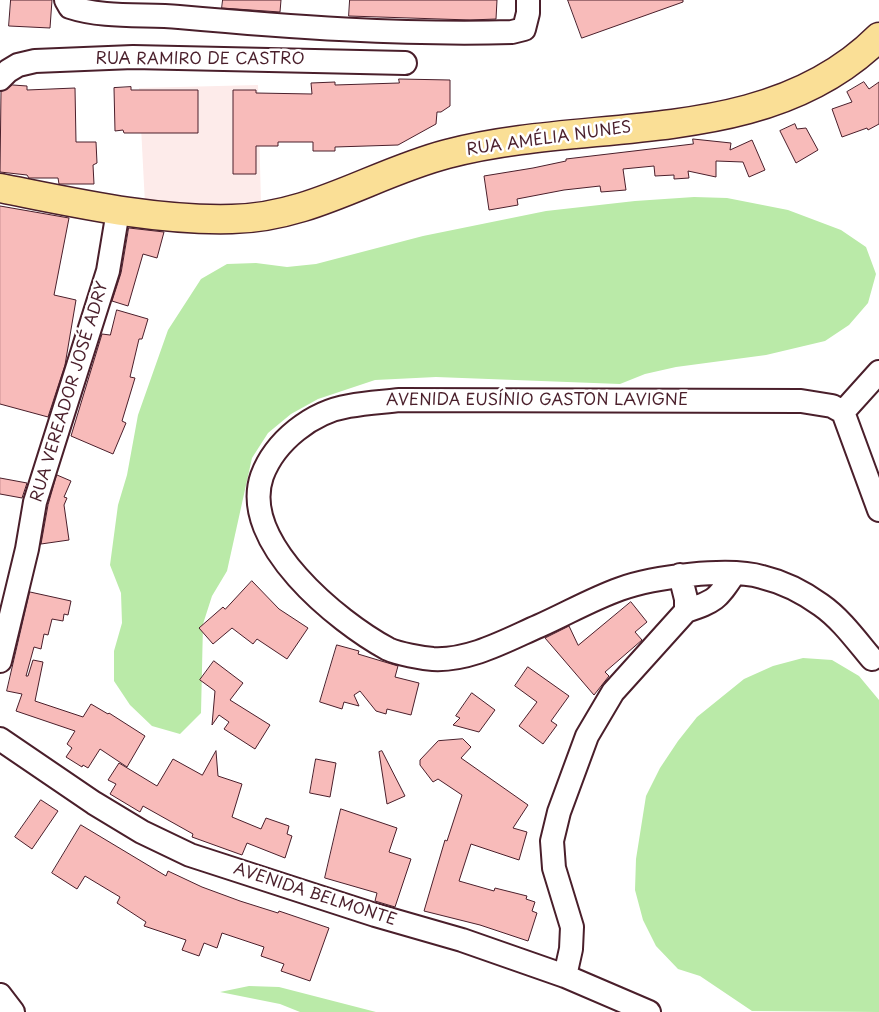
<!DOCTYPE html>
<meta charset="utf-8">
<style>
body{margin:0}
canvas{display:block;background:#fff}
</style>
<canvas width="879" height="1012"></canvas>
<script>
const g = document.querySelector('canvas').getContext('2d');
g.lineJoin = 'round';
function fill(path, color) { g.fillStyle = color; g.fill(path, 'evenodd'); }
function trace(path, color, width, dash) { g.strokeStyle = color; g.lineWidth = width; g.lineCap = dash ? 'butt' : 'round'; g.setLineDash(dash || []); g.stroke(path); }
function write(font, color, halo, rows, align = 'center') {
  g.font = font + ' "Playpen Sans",sans-serif'; g.lineWidth = 5; g.setLineDash([]); g.textBaseline = 'middle'; g.strokeStyle = halo; g.fillStyle = color; for (const [text, x, y, turn = 0] of rows) {
    g.save(); g.translate(x, y); g.rotate((+turn || 0) * Math.PI / 180); g.textAlign = isNaN(turn) ? turn : align; if (halo) g.strokeText(text, 0, 0); g.fillText(text, 0, 0); g.restore();
  }
}
fill(new Path2D(`
 M258,85L261,204H145L139,88Z`), '#fdebea');
fill(new Path2D(`
 M694,197L727,198L788,210L841,230L866,247L876,274L868,303L849,325L825,341L766,355L676,367L645,374L620,384L436,377L375,380L318,399L291,414L268,433L252,458L227,571L212,596L203,624L201,713L180,734L152,726L130,705L114,681V651L122,623L121,593L110,565L118,505L127,475L138,415L168,330L201,279L227,264L256,263L287,267L316,264L423,236L546,211L635,201Z
 M803,658L832,660L859,676L879,700V1012L752,1011L700,976L678,969L656,946L643,920L635,890L636,859L646,796L660,768L678,741L697,717L744,679L773,666Z
 M249,986L279,987L376,1012H300L280,1004L220,992Z`), '#baeaa8');
const building = new Path2D(`
 M11,0H52L50,28L9,26Z
 M223,0H281L280,12L222,8Z
 M350,0H497L496,19L470,20L349,16Z
 M568,0H683V2L582,38Z
 M399,79L450,80V106L441,112H437L436,124L398,145L335,147V151H313V142H278V146H256V174H233V90H256V93L312,94L311,83L335,82V85L399,83Z
 M864,82L869,89L879,82V124L868,130L867,128L842,137L832,109L852,102L847,92Z
 M13,85L27,86V90L75,88L76,142H96L97,163L93,165L94,184H59L58,178H29L27,175L0,172L1,92Z
 M131,87V90H198V133H124L123,130L115,131L114,88Z
 M795,124L797,129L806,128L818,150L796,163L780,131Z
 M693,139L731,143L730,150L752,140L765,170L749,177L743,162L716,161V177L688,171L689,178L674,179V175L655,176L654,166L623,169L626,190L601,192L600,186L564,190L517,199L518,205L489,210L484,176L533,168L566,161V159L693,144Z
 M0,206L69,218L54,295L76,300L65,365L48,417L0,404Z
 M129,228L164,232L157,258L143,254L128,306L112,301L121,273Z
 M117,310L148,319L142,339H139L130,377L135,378L122,421L126,423L113,454L71,436L102,334L110,335Z
 M57,475L71,481L64,497L67,498L64,505L69,540L41,544L48,505Z
 M0,478L27,483L22,498L0,494Z
 M252,581L279,609L308,628L287,659L257,639L253,644L232,628L213,644L199,628L223,607L225,609Z
 M30,592L71,601L68,615L64,614L63,621L52,619L48,635L44,634L41,649L34,647L26,676H28L33,660L43,662L35,701L83,717L91,704L108,714L109,713L145,736L127,767L100,749L88,768L83,765L82,767L66,757L72,748L67,744L75,731L16,711L22,694L7,691Z
 M631,602L647,622L635,632L642,640L605,672L609,676L594,695L545,638L569,626L578,645Z
 M337,645L359,651L358,654L398,666L395,677L419,683L411,715L387,709L386,714L376,711L360,691L354,695L359,706L344,702L342,709L320,702Z
 M214,661L243,683L230,700L270,725L255,749L224,729L229,722L219,715L212,725L215,691L200,680Z
 M528,667L569,696L551,721L557,725L543,744L519,726L537,702L515,686Z
 M472,693L495,710L479,732L453,725L460,718L456,716Z
 M463,739L471,747L461,758L528,805L513,828L527,832L519,860L471,844L459,881L494,891L495,888L527,896L526,899L535,902L532,911L537,913L528,941L480,925L424,911L445,840L447,841L462,795L438,779L433,782L420,765V760L438,741Z
 M216,751L218,776L242,784L232,817L261,829L266,818L289,826L287,834L292,836L285,858L247,843L242,855L192,837L193,834L143,806L140,812L110,794L116,784L108,780L119,763L157,786L173,759L202,775Z
 M382,751L405,796L387,804L379,752Z
 M316,759L336,763L330,797L310,793Z
 M41,800L58,811L32,849L15,837Z
 M341,809L397,828L389,852L411,859L395,907L375,901L377,893L325,878Z
 M81,825L166,876L168,871L202,887L240,901L278,913L279,911L329,928L310,981L281,971L284,964L261,956L264,947L222,933L217,948L204,943L199,956L182,950L186,940L144,926L146,922L117,903L120,897L85,876L77,889L52,873Z`);
fill(building, '#f8bbba');
trace(building, '#4a1f2b', 1);
const minor = new Path2D(`
 M66,0L70,7C103,18 144,14 179,17C290,27 401,35 512,32L524,29L528,13V0
 M0,79L8,71L18,65L35,61L133,57L405,63
 M843,412L879,510
 M686,611C715,601 717,600 734,574
 M872,659C856,640 841,619 821,605C803,592 783,582 762,577C728,567 653,577 620,589C592,599 566,614 539,626C507,640 470,661 433,659C421,658 399,654 388,649C338,622 239,542 262,476C275,441 312,412 349,406C366,403 383,402 400,400L801,401L832,406L843,412L879,372
 M0,661L27,549L35,502L108,271L118,211
 M0,739L94,803L142,832L190,855L375,915L462,940L565,976L649,1012
 M565,976L571,949L572,927L554,868L552,841L559,812L587,736L613,692L686,611V599L680,575
 M0,995L13,1012`);
const major = new Path2D(`
 M0,188C76,203 154,221 232,219C310,218 374,173 447,154C590,116 766,150 879,37`);
trace(minor, '#4a1f2b', 26);
trace(major, '#4a1f2b', 31);
trace(minor, '#fff', 22);
trace(major, '#fadf96', 28);
write('16px', '#4a1f2b', '#fff', [
 ["RUA RAMIRO DE CASTRO",200,60],
 ["RUA AMÉLIA NUNES",549,139,-8],
 ["RUA VEREADOR JOSÉ ADRY",70,392,-73],
 ["AVENIDA EUSÍNIO GASTON LAVIGNE",537,401],
 ["AVENIDA BELMONTE",315,895,18]
]);
</script>
